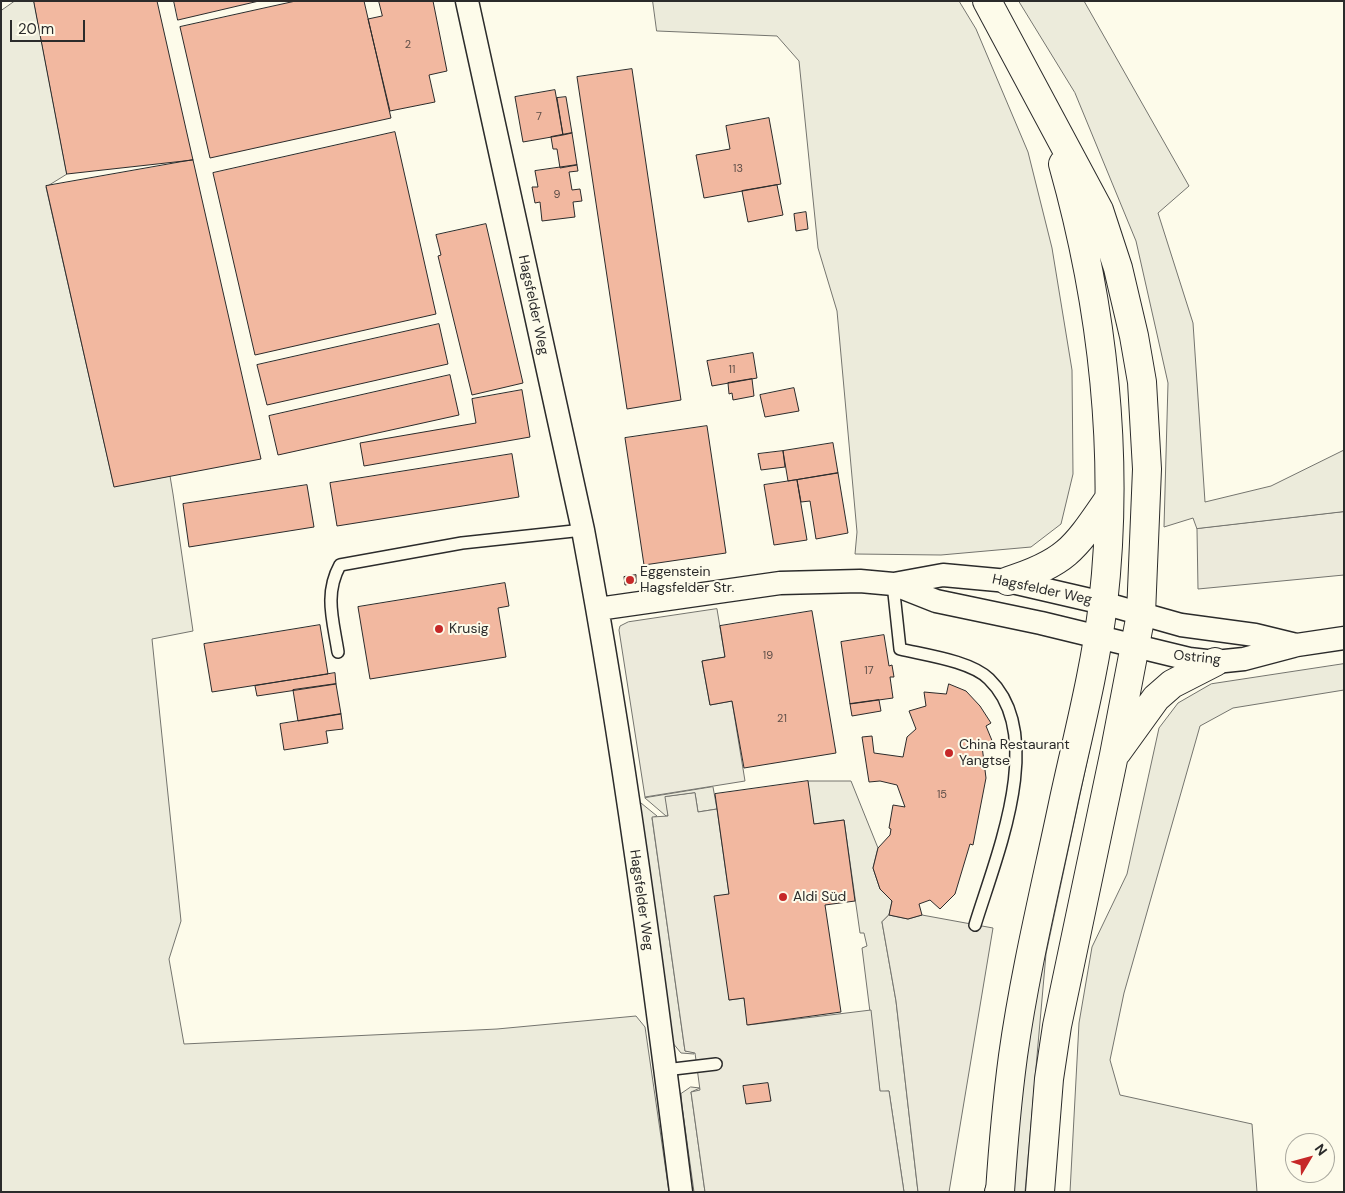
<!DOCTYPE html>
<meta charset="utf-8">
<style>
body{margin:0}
#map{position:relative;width:1345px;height:1193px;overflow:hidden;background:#fdfbea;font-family:"DM Sans",sans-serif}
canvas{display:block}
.frame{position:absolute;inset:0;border:2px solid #2b2b2b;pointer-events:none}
.north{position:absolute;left:1285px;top:1133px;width:50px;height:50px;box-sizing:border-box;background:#fdfbea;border:1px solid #a9a89e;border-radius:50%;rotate:53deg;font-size:14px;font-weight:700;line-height:20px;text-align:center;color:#2b2b2b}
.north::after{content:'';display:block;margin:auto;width:18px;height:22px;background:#c62828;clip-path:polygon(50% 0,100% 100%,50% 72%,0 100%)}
.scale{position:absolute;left:10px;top:20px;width:75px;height:22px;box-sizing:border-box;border:2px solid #2b2b2b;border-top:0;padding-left:6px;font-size:15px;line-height:18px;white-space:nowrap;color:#2b2b2b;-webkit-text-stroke:4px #fdfbea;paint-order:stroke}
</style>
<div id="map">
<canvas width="1345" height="1193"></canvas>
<div class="frame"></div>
<div class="north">N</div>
<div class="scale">20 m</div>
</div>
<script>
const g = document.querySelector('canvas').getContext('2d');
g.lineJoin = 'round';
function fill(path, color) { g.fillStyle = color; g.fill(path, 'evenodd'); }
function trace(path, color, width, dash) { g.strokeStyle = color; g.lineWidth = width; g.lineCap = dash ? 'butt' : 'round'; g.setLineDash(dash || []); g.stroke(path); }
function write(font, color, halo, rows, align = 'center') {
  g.font = font + ' "DM Sans",sans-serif'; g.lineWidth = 4; g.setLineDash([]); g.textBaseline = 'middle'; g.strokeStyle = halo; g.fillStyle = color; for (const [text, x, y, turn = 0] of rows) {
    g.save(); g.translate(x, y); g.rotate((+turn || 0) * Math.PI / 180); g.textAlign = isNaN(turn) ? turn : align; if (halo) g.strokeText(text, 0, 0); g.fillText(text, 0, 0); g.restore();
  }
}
const green = new Path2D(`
 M15,1H34L67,174L46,187L114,486L170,476L173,494L193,631L152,639L181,921L169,959L184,1044L497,1029L636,1016L645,1027L669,1192H1V11Z
 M653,1H959L976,29L1028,152L1052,248L1072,370L1073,474L1061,524L1031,547L941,555L855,554L857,532L837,311L818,248L799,61L777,36L657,31Z
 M1019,1H1084L1189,186L1158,213L1193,323L1205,502L1271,486L1344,450V512L1197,529L1193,518L1164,527L1168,383L1136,241L1075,93Z
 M1106,662L1107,668L1046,954L1025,1192H1008L1024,1035Z
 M1344,664V690L1233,708L1200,726L1124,993L1110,1060L1120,1095L1252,1124L1257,1192H1070L1079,1023L1092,947L1127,874L1159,728L1178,703L1211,684Z
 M808,781H851L878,848L873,868L880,889L892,901L889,915L882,922L896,1001L918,1192H904L889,1091L880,1092L862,948L867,946L864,933H860L844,820L814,824Z
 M713,787L717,809L698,812L695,793L666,797L668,816H666L645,798Z
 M638,803H641L657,816L652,818L685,1051L694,1052V1054L681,1053L672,1042Z
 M691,1087L700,1088L691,1092L705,1192H694L682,1106L681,1094Z`);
fill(green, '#ecebdb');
trace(green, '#74746e', 1);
const parking = new Path2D(`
 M1344,512V575L1198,589L1197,529Z
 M717,609L725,657L702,661L710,705L732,701L745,781L645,797L619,630L620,626L628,622Z
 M695,793L698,812L717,809L729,894V1000L744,998L748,1025L871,1010L880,1091H889L904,1192H705L691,1092L700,1090L695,1053L685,1051L652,817L668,816L665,797Z
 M889,915L908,919L922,915L993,928L949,1192H918L896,1001L882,922Z`);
fill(parking, '#eceadb');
trace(parking, '#74746e', 1);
const building = new Path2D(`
 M34,1H157L193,160L67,174Z
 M174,1H259L178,20Z
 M296,1H364L391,118L210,158L180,27Z
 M379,1H433L447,71L429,75L435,102L390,111L368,19L382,16Z
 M632,69L681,400L627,409L577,77Z
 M555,90L563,135L523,142L515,97Z
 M566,97L572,133L563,135L557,98Z
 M769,118L781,184L704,198L696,155L730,149L726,126Z
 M395,132L436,314L255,355L213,173Z
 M572,133L577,165L560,168L557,149H553L551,137Z
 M193,160L261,459L114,487L46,186Z
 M577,165L578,171L569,172L572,190L580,189L582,201L573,202L575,217L542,221L540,202L535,203L532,187H538L535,171Z
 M777,185L783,215L748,222L742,191Z
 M806,212L808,229L796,231L794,214Z
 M486,224L523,383L472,395L438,256L441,255L436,235Z
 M439,324L448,364L267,405L257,365Z
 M753,353L757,378L712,386L707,361Z
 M450,375L459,415L278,455L269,416Z
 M752,379L754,396L733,400L732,393L729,394L728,383Z
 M794,388L799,411L765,417L760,395Z
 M522,390L530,437L364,466L360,443L476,423L472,399Z
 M707,426L726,553L644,565L625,438Z
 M833,443L838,473L788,481L783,451Z
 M783,451L785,467L761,470L758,454Z
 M512,454L519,497L337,526L330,483Z
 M838,473L848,533L816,539L810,501L801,502L797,480Z
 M797,480L807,540L774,545L764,485Z
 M307,485L314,527L189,547L183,504Z
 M636,575V583L625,585L624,577Z
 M505,583L509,606L498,608L506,657L370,679L358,607Z
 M812,611L836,753L744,768L732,701L710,705L702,661L725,657L720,626Z
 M320,625L328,674L212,692L204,644Z
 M884,635L889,666L892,665L894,677H890L893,698L850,704L841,642Z
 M335,673L336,684L257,696L255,686Z
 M336,684L341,714L298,721L293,690Z
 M949,684L966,691L980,706L991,723L986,726L993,743L982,746L986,778L973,845L970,844L955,894L940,909L930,900L919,904L922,915L908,919L889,915L892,901L880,889L873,868L878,848L890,835L891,829L889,828L893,805L905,807L897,785L880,781L869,782L862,737L872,736L874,753L903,757L907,737L916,729L909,711L926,706L924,692L946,694Z
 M879,700L881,711L852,716L850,704Z
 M341,714L343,729L326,731L328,743L284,750L280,724Z
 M808,781L814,824L844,820L855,901L825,905L841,1012L747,1025L744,998L729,1000L714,896L729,894L715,794Z
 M768,1083L771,1101L746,1104L743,1086Z`);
fill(building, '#f2b8a0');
trace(building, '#2b2b2b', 1);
const lane = new Path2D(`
 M893,584L900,649C925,655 971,661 989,679C1048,736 995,859 975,925
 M338,652C333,620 324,594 340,565L462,543L583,530
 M665,1070L716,1064`);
const street = new Path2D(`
 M467,1L583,530C624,749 653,971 681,1192
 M894,584L943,575L1008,581L1103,603L1181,625L1255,635L1296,645
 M598,609L780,583L860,581L893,584L936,601L1041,623L1189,659L1215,662L1244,659L1297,645L1344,638`);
const secondary = new Path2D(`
 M987,1L1099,210L1118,268L1134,336L1142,382L1147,469L1141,614L1114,755L1057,1026L1049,1079L1040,1192
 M1008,581C1066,563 1075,548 1108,500
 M1117,752L1156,698L1172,684L1215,662
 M1000,1192C1003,1147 1007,1101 1013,1056C1025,970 1046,885 1064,799C1078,735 1095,670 1103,604C1120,457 1103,306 1063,164`);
const highway = new Path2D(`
 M999,1192L1000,1190`);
trace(lane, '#2b2b2b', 14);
trace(street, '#2b2b2b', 25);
trace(secondary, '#2b2b2b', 30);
trace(highway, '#2b2b2b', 30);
trace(lane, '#fdfbea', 11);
trace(street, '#fdfbea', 22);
trace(secondary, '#fdfbea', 28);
trace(highway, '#fdfbea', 28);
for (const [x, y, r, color] of [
 [630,580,5,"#c62828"],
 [439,629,5,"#c62828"],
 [949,753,5,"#c62828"],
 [783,897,5,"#c62828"]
]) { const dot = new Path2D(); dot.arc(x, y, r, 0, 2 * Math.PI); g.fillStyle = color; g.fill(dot); trace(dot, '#fdfbea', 2); }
write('11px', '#5d4e48', null, [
 ["2",408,45],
 ["7",539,117],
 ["13",738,169],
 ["9",557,195],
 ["11",732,370],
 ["19",768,656],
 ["17",869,671],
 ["21",782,719],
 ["15",942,795]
]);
write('14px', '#2b2b2b', '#fdfbea', [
 ["Hagsfelder Weg",533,305,78],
 ["Hagsfelder Weg",1042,590,12],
 ["Ostring",1197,658,6],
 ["Hagsfelder Weg",641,900,82]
]);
write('14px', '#2b2b2b', '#fdfbea', [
 ["Eggenstein",640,572],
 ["Hagsfelder Str.",640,588],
 ["Krusig",449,629],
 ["China Restaurant",959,745],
 ["Yangtse",959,761],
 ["Aldi Süd",793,897]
], 'left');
</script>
